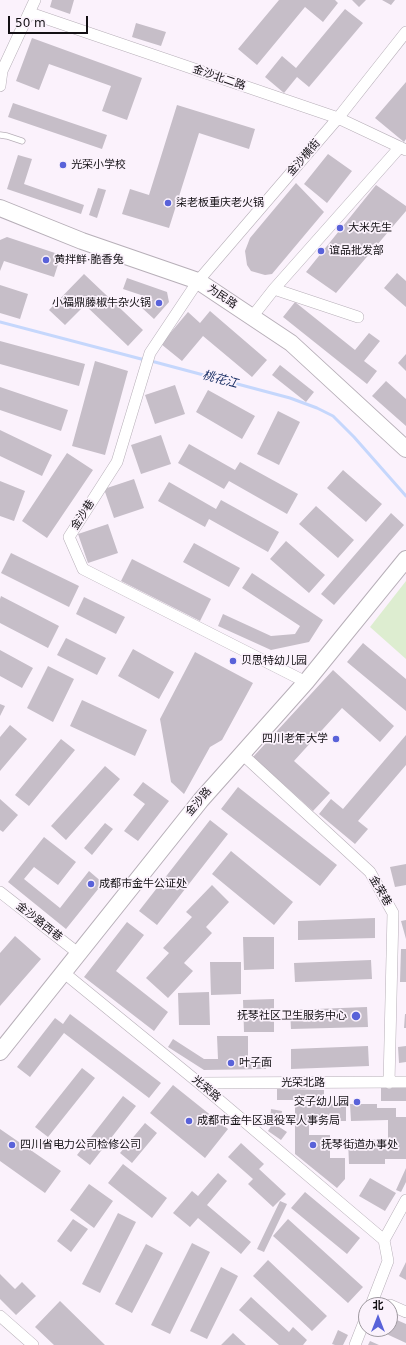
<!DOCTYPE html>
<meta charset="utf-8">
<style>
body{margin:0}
#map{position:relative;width:406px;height:1345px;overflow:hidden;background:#fbf2fc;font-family:"DejaVu Sans","Noto Sans SC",sans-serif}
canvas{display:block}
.north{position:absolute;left:358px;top:1297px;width:40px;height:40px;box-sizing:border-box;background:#fbf2fc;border:1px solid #9e989f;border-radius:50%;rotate:0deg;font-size:11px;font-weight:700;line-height:16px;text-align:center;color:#131014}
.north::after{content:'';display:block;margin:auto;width:14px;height:18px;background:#5962d9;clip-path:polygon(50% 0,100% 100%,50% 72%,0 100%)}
.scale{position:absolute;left:8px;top:16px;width:80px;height:18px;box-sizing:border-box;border:2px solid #131014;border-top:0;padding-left:5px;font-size:12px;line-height:14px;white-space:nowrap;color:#131014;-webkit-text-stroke:3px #fbf2fc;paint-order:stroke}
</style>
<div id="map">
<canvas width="406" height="1345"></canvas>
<div class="north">北</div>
<div class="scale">50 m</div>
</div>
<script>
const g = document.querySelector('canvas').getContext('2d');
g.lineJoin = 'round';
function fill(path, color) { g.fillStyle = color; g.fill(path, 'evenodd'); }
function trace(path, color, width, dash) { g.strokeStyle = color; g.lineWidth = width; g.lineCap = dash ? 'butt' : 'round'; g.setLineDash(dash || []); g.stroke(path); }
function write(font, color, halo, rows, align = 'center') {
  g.font = font + ' "DejaVu Sans","Noto Sans SC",sans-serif'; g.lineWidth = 3.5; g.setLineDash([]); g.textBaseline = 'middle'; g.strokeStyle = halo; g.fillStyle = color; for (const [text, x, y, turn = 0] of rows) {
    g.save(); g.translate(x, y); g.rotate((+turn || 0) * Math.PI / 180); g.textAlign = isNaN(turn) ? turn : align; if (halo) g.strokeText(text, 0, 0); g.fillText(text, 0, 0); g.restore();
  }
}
fill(new Path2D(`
 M406,581V659L370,627Z`), '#ddedd0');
trace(new Path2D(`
 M0,322L145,360
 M151,361L290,398L317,408L333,416L354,437L406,496`), '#c5d7fc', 3);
fill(new Path2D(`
 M52,0H74L70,14L50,7Z
 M279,0H335L338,3L323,22L305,7L257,65L238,49Z
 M352,0H366L359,7Z
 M382,0H395L391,5Z
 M345,9L363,23L309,87L297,77L284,93L265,77L282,56L296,68Z
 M136,23L166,32L161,46L132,37Z
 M32,38L142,78L127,120L102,111L111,86L49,64L39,90L16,81Z
 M406,82V139L404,142L375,118Z
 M13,103L107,135L102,149L8,117Z
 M177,105L255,129L249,149L199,133L169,228L122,214L130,189L149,195Z
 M328,154L352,171L327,203L304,184Z
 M18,155L32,159L24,184L84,205L81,214L7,189Z
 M296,183L324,212L272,274L265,275L251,271L247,265L245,251L250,238Z
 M376,185L406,206V211L336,293L306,272Z
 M98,188L106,190L97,218L89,215Z
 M7,237L61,255L54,277L4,261L0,271V240Z
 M397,273L406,281V307L384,288Z
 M84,274L143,330L128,346L85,305L65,325L49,310Z
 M127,278L167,292L169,302L154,319L141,307L153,299L123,289Z
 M0,285L28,294L20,319L0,313Z
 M295,302L355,350L369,333L380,341L364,361L377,371L367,384L283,317Z
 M210,311L267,360L252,377L203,336L182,361L161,344L188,312L200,323Z
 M0,341L85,364L79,386L0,364Z
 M406,354V371L398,363Z
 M95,361L128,371L105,455L72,446Z
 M280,365L314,392L306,402L272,375Z
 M386,381L406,399V426L372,396Z
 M175,385L185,414L155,424L145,395Z
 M0,387L68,410L61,431L0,410Z
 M208,390L255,416L242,439L196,412Z
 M278,411L300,422L279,465L257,454Z
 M0,430L52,455L42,476L0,456Z
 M161,435L171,464L141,474L131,445Z
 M189,444L235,470L240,462L298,494L287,514L229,481L224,489L178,463Z
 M67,453L93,470L47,538L22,521Z
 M343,470L382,504L366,522L327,488Z
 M134,479L144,508L114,518L104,489Z
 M0,481L25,491L14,521L0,516Z
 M169,482L216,509L221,500L279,532L268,552L209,519L205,527L158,501Z
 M316,506L354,540L338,558L299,524Z
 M391,513L404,525L334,605L321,594Z
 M108,524L118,553L88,563L78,534Z
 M286,541L325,575L309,593L270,559Z
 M194,543L240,568L229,587L183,562Z
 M11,553L79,586L69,607L1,573Z
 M132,559L211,599L200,621L121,581Z
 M252,573L323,620L309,642L271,650L218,626L223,614L271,636L295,634L300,626L242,588Z
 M1,596L59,626L48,648L0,623V599Z
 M84,597L125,617L116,634L76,614Z
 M66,638L106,658L97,675L57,655Z
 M363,643L406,679V711L347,662Z
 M133,649L174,672L159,699L118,676Z
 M0,650L33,668L22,688L0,676Z
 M195,652L253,683L222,740L210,747L184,794L171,782L160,719Z
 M48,666L74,679L53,722L27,708Z
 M333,670L394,726L380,742L342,708L294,761L330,793L313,811L253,757Z
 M82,700L147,730L135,756L70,726Z
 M0,704L5,706L0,716Z
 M10,725L27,739L0,771V737Z
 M406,735V765L358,821L368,829L355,844L319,814L331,799L343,809Z
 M61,739L75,750L29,806L15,795Z
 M105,766L120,779L66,840L51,826Z
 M143,782L169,801L138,841L124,831L145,804L133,795Z
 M238,787L337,865L320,886L221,809Z
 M0,799L18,815L3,832L0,830Z
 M210,820L228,834L157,925L139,911Z
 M105,823L113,829L92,855L84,848Z
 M44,837L76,862L58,885L34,867L24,879L60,908L89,871L103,883L66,929L8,882Z
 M231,851L293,902L274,925L212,874Z
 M406,864V885L395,887L390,867Z
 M212,885L229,902L206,927L212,933L184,963L193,971L168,998L146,978L169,953L163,948L192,917L186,912Z
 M375,918V938L298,940V921Z
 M406,920V939L401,921Z
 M127,922L144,935L116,971L168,1012L154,1031L84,977Z
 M15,936L41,959L0,1006V953Z
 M243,937H274V969L244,970Z
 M401,949H406V982H400Z
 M371,960L372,979L295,982L294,963Z
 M210,962H241V994L211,995Z
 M209,992L210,1025H179L178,993Z
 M274,999V1032H244L243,1000Z
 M367,1007L368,1027L291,1029L290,1010Z
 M70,1014L161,1083L149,1098L64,1033L30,1077L17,1067L55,1018L63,1024Z
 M405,1014H406V1028H404Z
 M217,1036H248V1058H266V1069L204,1070L168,1047L173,1039L204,1059H218Z
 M368,1046L369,1066L291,1069V1049Z
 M406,1046V1062L399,1063L398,1047Z
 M82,1068L95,1078L48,1137L35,1127Z
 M173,1085L228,1129L205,1158L150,1113Z
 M381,1088H406V1101H381Z
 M277,1089L324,1090V1100H277Z
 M123,1096L136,1106L90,1165L77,1155Z
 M295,1104H346V1121H309V1135H330V1158H345V1179L337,1188L295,1154Z
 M350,1104H377V1108H396V1117H406V1159H385V1164H349L348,1140L388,1139V1120L351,1121Z
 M271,1109L282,1111L280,1122L270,1120Z
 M145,1123L157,1133L132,1163L120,1153Z
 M273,1123L287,1132L281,1140L268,1131Z
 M0,1129L61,1171L45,1193L0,1161Z
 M241,1143L264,1164L259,1169L286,1194L273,1207L248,1184L253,1179L228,1157Z
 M123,1164L167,1198L152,1218L108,1183Z
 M406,1168V1182L401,1192L396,1190Z
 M218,1173L227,1181L207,1205L251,1242L241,1254L198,1218L190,1227L173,1213L192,1191L198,1196Z
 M370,1178L396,1193L385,1211L359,1196Z
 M89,1184L113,1201L94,1228L70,1210Z
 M305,1192L360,1238L347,1254L291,1208Z
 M280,1201L287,1204L264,1252L257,1249Z
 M118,1213L136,1222L100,1293L82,1284Z
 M73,1219L88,1229L71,1252L57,1241Z
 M288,1219L363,1287L348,1303L273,1236Z
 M192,1243L210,1252L170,1334L151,1325Z
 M146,1244L163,1253L132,1313L115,1304Z
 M268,1260L327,1316L312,1331L253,1276Z
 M406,1262V1280L399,1276Z
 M221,1267L238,1276L207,1339L190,1331Z
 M0,1274L15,1289L22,1282L36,1296L16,1315L0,1299Z
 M251,1297L289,1332L293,1327L307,1340L303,1345H279L239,1310Z
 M60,1301L105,1345H54L35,1327Z
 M390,1317L406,1324V1343L380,1331L381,1329H390Z
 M338,1330L348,1335L343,1345H335L332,1344Z
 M233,1333L246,1345H221Z
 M370,1341L379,1345H368Z`), '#c6bec8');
const lane = new Path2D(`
 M0,135L7,136L22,141`);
const street = new Path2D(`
 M30,13L338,118L406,150
 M0,86L2,71L35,0
 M274,289L400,147
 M252,317L274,289L358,317
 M306,682L83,569L69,537L117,462L150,353L198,281L338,118L406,32
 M242,754L370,872L393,913L389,1083
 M0,892L78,953
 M63,972L199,1083L384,1240
 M199,1083L406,1082
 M384,1240L406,1200
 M371,1305L388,1261L384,1240
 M390,1305L406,1312
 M0,1316L33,1345
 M355,1345L366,1317`);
const secondary = new Path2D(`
 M0,208L82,241L198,281L291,343L406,449
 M0,1052L201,800L306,682L406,559`);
trace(lane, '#b7afb8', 7);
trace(street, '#b7afb8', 12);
trace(secondary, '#b7afb8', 18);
trace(lane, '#fff', 5.5);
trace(street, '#fff', 11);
trace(secondary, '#fff', 16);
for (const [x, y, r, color] of [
 [63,165,4,"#5962d9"],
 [168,203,4,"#5962d9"],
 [340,228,4,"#5962d9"],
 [321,251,4,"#5962d9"],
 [46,260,4,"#5962d9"],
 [159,303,4,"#5962d9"],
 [233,661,4,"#5962d9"],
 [336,739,4,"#5962d9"],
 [91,884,4,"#5962d9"],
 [356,1016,5,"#5962d9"],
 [231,1063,4,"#5962d9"],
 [357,1102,4,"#5962d9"],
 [189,1121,4,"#5962d9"],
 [12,1145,4,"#5962d9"],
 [313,1145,4,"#5962d9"]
]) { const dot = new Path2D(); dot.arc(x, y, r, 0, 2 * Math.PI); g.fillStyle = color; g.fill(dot); trace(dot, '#fbf2fc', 1.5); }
write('11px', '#131014', '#fbf2fc', [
 ["金沙北二路",219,78,19],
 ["金沙横街",304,158,-49],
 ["为民路",222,297,34],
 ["金沙巷",83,515,-57],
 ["金沙路",199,802,-50],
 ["金荣巷",380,891,60],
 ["金沙路西巷",39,922,38],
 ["光荣北路",303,1083],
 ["光荣路",206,1089,40]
]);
write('11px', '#131014', '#fbf2fc', [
 ["光荣小学校",71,165],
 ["柒老板重庆老火锅",176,203],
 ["大米先生",348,228],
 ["谊品批发部",329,251],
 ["黄拌鲜·脆香兔",54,260],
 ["小福鼎藤椒牛杂火锅",151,303,"right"],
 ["贝思特幼儿园",241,661],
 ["四川老年大学",328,739,"right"],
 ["成都市金牛公证处",99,884],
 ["抚琴社区卫生服务中心",347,1016,"right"],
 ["叶子面",239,1063],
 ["交子幼儿园",349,1102,"right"],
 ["成都市金牛区退役军人事务局",197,1121],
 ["四川省电力公司检修公司",20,1145],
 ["抚琴街道办事处",321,1145]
], 'left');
write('italic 12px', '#1a3066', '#fbf2fc', [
 ["桃花江",220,380,15]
]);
</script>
